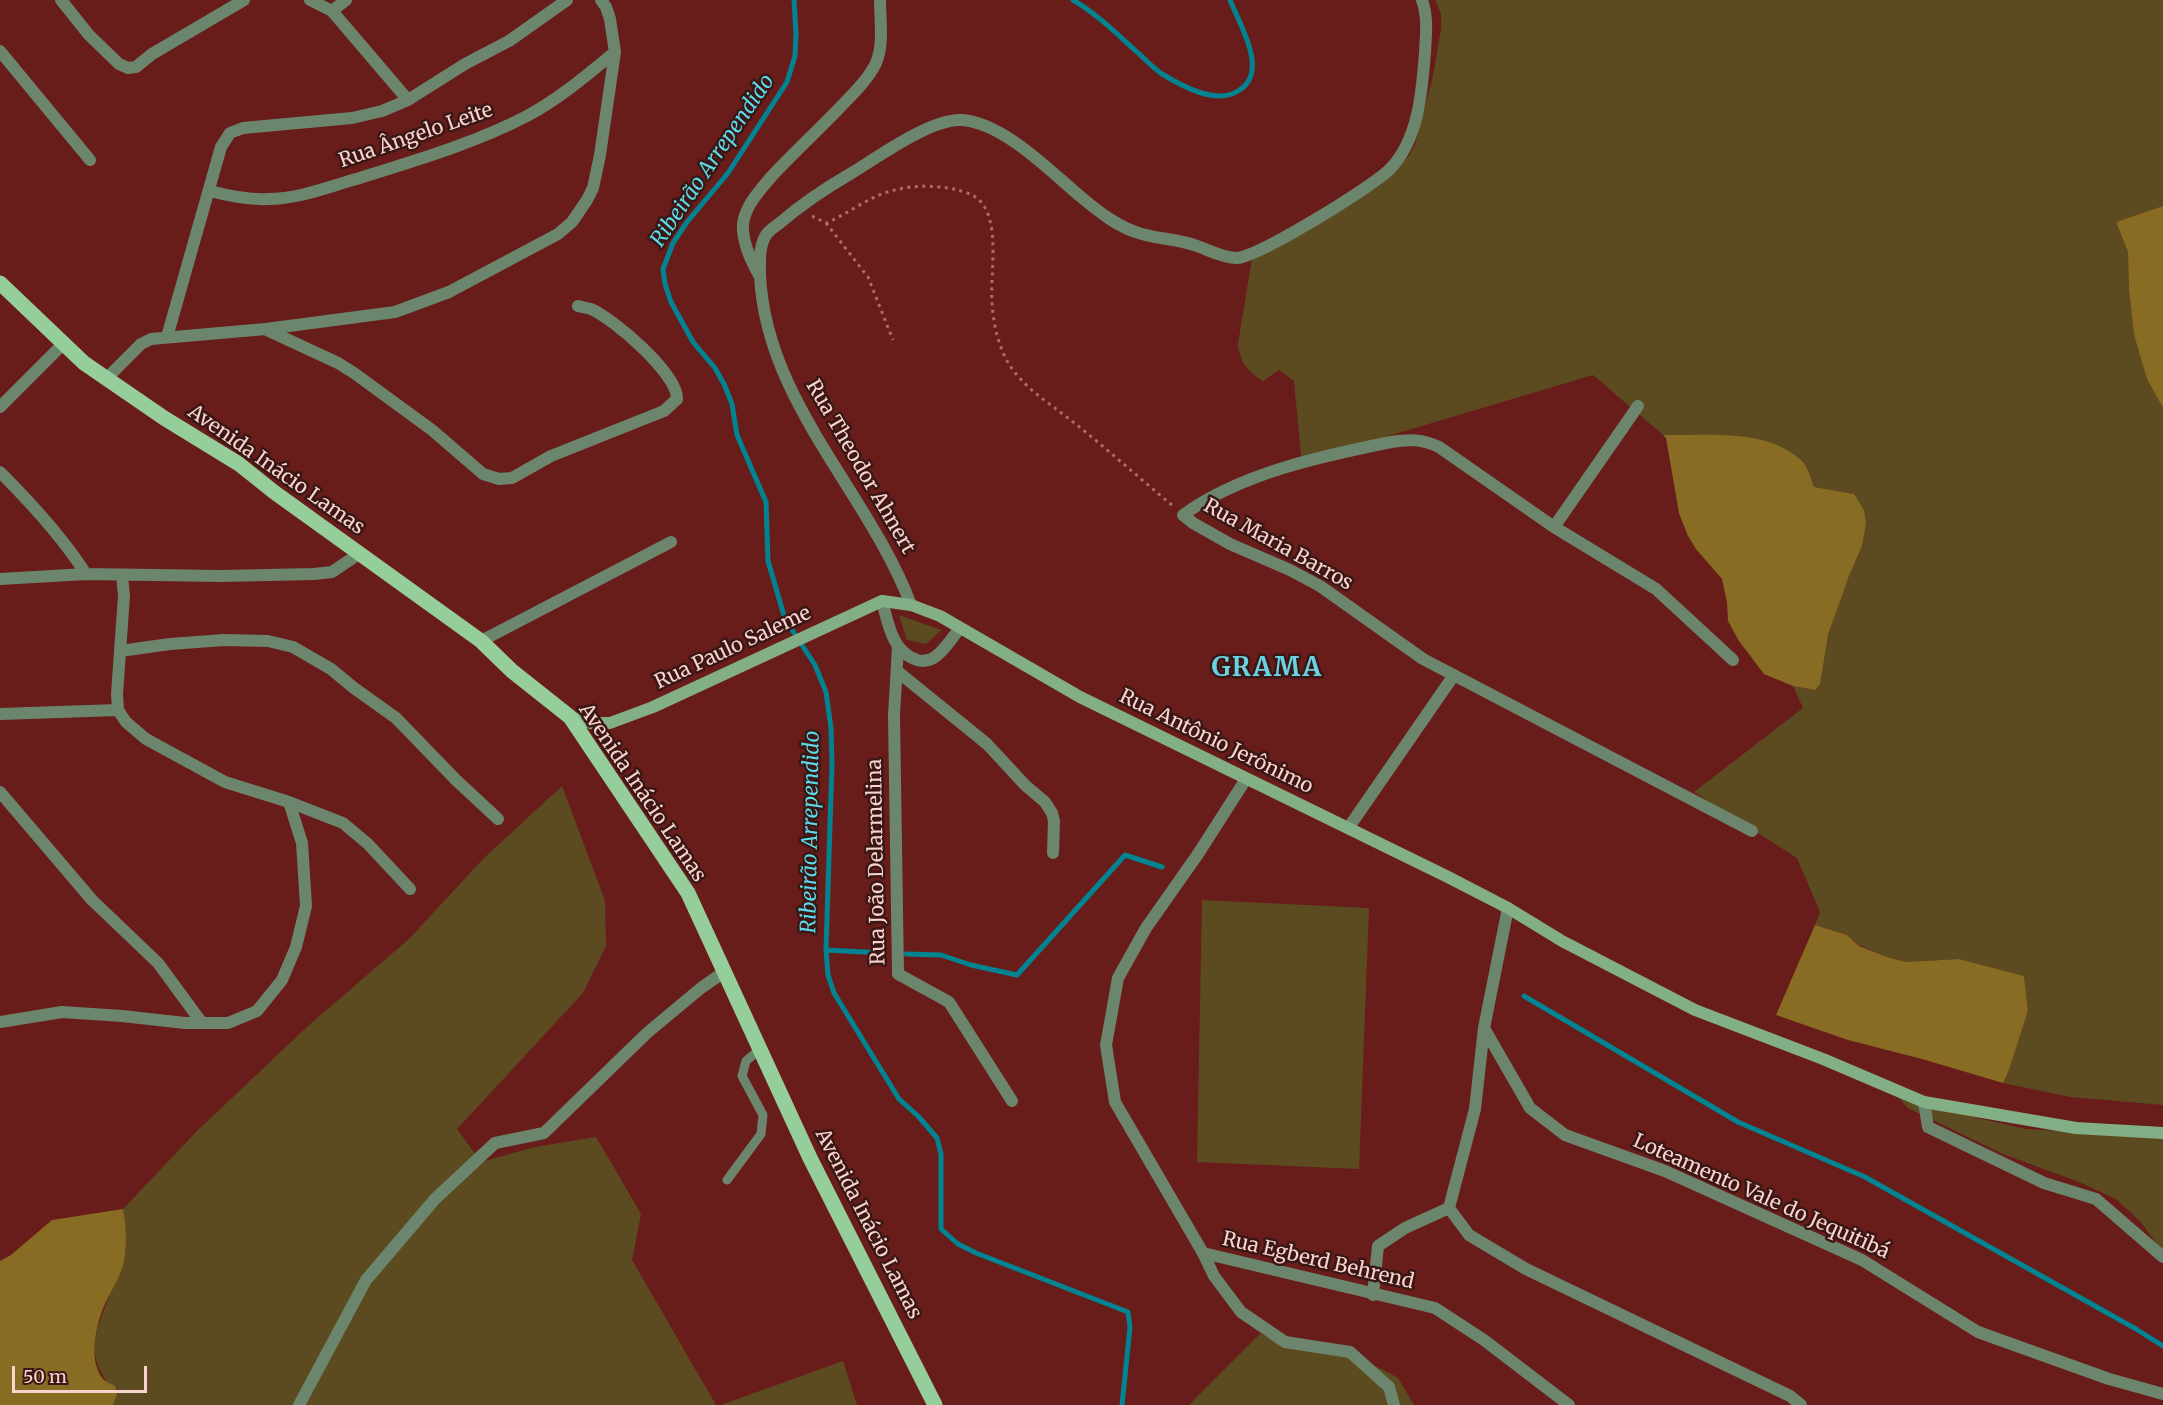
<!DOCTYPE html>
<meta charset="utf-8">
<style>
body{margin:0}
#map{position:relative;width:2163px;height:1405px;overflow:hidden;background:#691d1a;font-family:Merriweather,serif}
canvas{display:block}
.scale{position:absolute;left:12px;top:1366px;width:135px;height:27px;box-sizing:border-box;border:3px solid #f9d3ce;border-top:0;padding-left:8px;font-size:18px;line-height:21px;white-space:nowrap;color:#f9d3ce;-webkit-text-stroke:4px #391714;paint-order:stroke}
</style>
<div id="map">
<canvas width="2163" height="1405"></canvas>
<div class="scale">50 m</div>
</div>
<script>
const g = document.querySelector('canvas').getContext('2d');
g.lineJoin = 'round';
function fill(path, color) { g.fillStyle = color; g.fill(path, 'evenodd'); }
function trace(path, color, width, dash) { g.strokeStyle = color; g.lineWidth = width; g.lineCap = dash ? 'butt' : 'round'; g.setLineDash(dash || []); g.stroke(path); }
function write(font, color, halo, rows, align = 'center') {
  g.font = font + ' Merriweather,serif'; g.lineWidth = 5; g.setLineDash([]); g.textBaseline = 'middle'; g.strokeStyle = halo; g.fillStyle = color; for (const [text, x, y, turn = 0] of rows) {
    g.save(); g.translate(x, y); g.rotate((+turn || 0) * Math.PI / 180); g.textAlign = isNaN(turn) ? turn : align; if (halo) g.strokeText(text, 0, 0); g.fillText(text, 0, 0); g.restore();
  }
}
fill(new Path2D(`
 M1435,0H2163V206L2116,222L2128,252L2129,290L2134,335L2147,379L2163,408V1105L2070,1097L2003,1083L2009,1070L2028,1011L2024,976L1959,959L1906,962L1887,957L1859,945L1847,935L1815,925L1820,912L1797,858L1694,792L1803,708L1793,686L1814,690L1819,684L1828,635L1849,576L1862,546L1854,494L1814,487L1804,463L1739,436L1663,435L1593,375L1304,461L1301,456L1294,381L1279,370L1263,381C1247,371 1240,362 1238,344L1252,258L1305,233L1348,198L1408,157L1415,145L1433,76L1441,29V14Z
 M899,615L941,630L926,644L907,640Z
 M562,786L605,901L606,946L583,993L457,1129L481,1162L535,1147L596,1137L641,1214L632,1260L716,1405H113L117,1394C77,1351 100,1324 117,1278C120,1271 124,1263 125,1256C127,1242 126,1223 123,1209L197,1131L309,1025L409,939L483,859Z
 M1202,900L1369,908L1359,1169L1197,1162Z
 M1896,1095L1977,1118L2026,1129L2163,1136V1253L2141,1222L2116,1199L2079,1182L2003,1154L1908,1108Z
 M1260,1334L1305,1350L1349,1356L1382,1369L1398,1378L1414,1405H1189Z
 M843,1361L857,1405H721Z`), '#5c4b21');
fill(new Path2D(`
 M2163,206V408L2147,379L2134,335L2129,290L2128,252L2116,222Z
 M1663,435C1707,436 1768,427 1803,462C1808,468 1811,479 1814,487L1854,494L1864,510L1866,523L1862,546L1849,576L1828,635L1820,684L1815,690L1793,686L1764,674L1739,641L1728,621L1727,602L1722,579L1696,549L1688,536L1679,513L1666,438Z
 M1815,925L1847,935L1859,946L1887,957L1906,962L1959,959L2024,976L2028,1011L2009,1070L2003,1083L1922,1059L1848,1040L1776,1015Z
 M123,1209C126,1223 127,1241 125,1255C123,1275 109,1293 102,1311C95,1330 89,1362 103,1379C106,1382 111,1384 115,1386L117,1394L113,1405H0V1261L11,1255L52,1220Z`), '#896c23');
trace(new Path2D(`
 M794,0L796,34L795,56L787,82L728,173L687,222L673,243L663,269L665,284L671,302L693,342L715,368L724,384L732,404L737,435L766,502L768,561L785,619L815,665L826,692L831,728L832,763L826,950L828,975L834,993L899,1099L918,1116L937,1138L941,1154V1229L958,1244L976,1253L1128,1312L1130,1327L1122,1405
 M1073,0C1097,14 1117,34 1137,52C1145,59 1153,68 1162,74C1182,86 1216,105 1238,91C1270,73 1240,25 1230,0
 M826,950L883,953
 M906,954L941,955L971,965L1017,975L1125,855L1162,867
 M1524,996L1738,1122L1865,1177L2136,1329L2163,1346`), '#008491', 5);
trace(new Path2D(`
 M812,216L826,223C848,214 868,197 891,191C911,185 934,185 954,189C962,191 973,194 979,200C1001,221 990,273 992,302C993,321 997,341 1006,359C1020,385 1045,400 1068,418C1104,446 1138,477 1173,506
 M826,223L868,277L893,340`), '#a96e6a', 3, [3, 4.5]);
trace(new Path2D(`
 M727,1180L761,1134L763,1115L742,1076L746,1061L759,1050`), '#6b866d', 9);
trace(new Path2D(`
 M61,0L89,35L119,64L128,68L136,67L152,54L244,0
 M310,0L332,11L408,100
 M332,11L346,0
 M0,51L90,160
 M210,191C229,196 248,200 268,199C298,199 328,187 356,179C414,161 473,144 527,116C559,99 587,75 615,52
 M759,275C751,261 742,241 743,224C745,206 760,190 771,177C796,150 823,126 848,99C858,89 870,76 876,63C884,44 880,20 880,0
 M267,330L338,363L354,373L432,430L483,474L499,479L512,478L551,456L664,411L677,399C678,374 614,319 591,309C587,308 582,307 578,306
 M167,337L221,147L230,133L243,128L352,118L382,111L408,100L465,64L509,41L567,0
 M106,379L141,344L151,339L266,329L395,312L449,292L558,234L572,222L587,200L593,188L600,155L615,52L610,19L606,7L601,0
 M0,407L64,343
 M0,472C30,502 63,538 86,574
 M1554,527L1638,406
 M122,575L124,596L117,694L118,710L126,722L146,739L225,782L289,802L343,823L368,844L410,889
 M0,579L86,574L221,576L314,574L332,572L360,553
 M882,601C888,623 892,652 917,660C924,662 929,661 935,657C945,650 952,638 960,628
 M911,605C868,491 765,401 760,274C760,261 759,246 766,235C769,230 776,226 781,222C802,204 826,188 850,174C878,157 930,119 961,120C1003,122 1051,172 1081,197C1099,212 1119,228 1142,234C1159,239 1177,239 1194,245C1207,249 1222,258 1237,258C1260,256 1372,187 1390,169C1419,139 1422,91 1425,52C1426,34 1428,17 1422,0
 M481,641L671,542
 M898,647L894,715L898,974L949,1002L1012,1101
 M120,651L170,644L224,640L268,641L293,647L331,669L354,688L396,718L456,780L498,819
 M1733,660L1656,589L1554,527L1439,447C1422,439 1409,439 1391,442C1322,456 1241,473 1183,515L1193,523L1230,544L1290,570L1320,586L1423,659L1752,831
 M897,671L987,744L1025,785L1045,802L1052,813L1054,821L1053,853
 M0,714L118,710
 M1246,779L1198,854L1146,928L1118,978L1106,1045L1115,1102L1203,1253L1214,1276L1241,1312L1285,1342L1350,1352L1389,1387L1394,1405
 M0,792L92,900L158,963L202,1023
 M1349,827L1454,675
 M0,1022L62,1012L122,1016L185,1023H228L257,1011L282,980L296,947L306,906L302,843L289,802
 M1484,1028L1530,1108L1565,1135L1665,1171L1862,1260L1978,1332L2109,1379L2163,1394
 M1924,1102L1928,1127L2044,1183L2096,1199L2163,1257
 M1449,1208L1469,1235L1526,1269L1790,1396L1801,1405
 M1203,1253L1435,1308L1484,1340L1569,1405
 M1373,1295L1378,1246L1405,1228L1449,1208L1475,1109L1484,1028L1508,908
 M299,1405L366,1280L435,1199L495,1143L544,1133L647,1033L701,988L724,972`), '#6b866d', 12);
trace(new Path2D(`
 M570,717L591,723H610L653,707L882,601L911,605L940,616L1080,697L1448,877L1508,908L1562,941L1695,1010L1823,1059L1924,1102L2076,1128L2163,1133`), '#83af87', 12);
trace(new Path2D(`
 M0,283L84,363L164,418L239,464L274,492L481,641L512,671L570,717L688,893L810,1158L935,1405`), '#96ce9b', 15);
write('20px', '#f9d3ce', '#391714', [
 ["Rua Ângelo Leite",416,136,-19],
 ["Rua Theodor Ahnert",860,467,60],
 ["Avenida Inácio Lamas",276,470,35],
 ["Rua Maria Barros",1278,545,29],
 ["Rua Paulo Saleme",733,648,-25],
 ["Rua Antônio Jerônimo",1216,742,26],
 ["Avenida Inácio Lamas",642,793,56],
 ["Rua João Delarmelina",877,862,-91],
 ["Loteamento Vale do Jequitibá",1761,1197,24],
 ["Avenida Inácio Lamas",868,1224,63],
 ["Rua Egberd Behrend",1318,1261,13]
]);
write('italic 21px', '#5bdcec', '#391714', [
 ["Ribeirão Arrependido",713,161,-56],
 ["Ribeirão Arrependido",811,832,-89]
]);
g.letterSpacing = '1.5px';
write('bold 26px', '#69d3e2', '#391714', [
 ["GRAMA",1267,669]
]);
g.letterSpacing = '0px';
</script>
